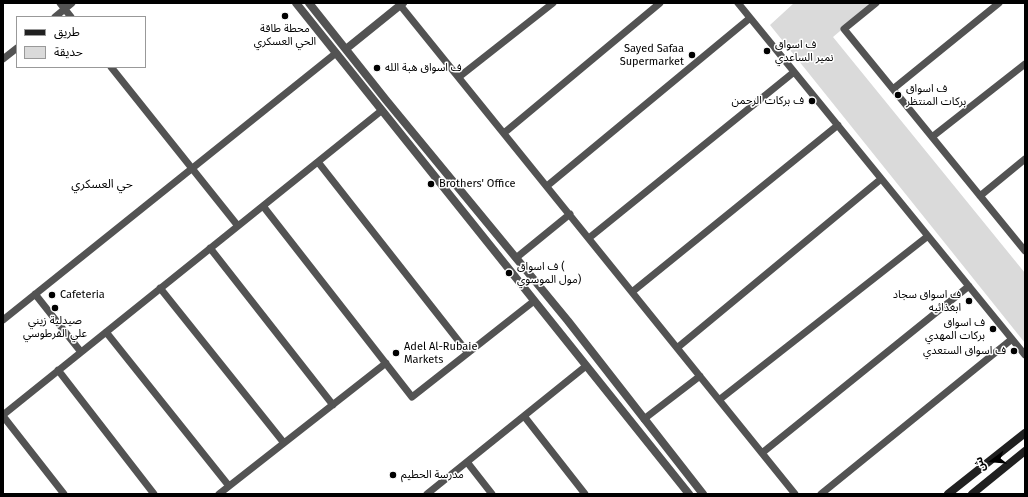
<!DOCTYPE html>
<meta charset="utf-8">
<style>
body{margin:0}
#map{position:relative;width:1028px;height:497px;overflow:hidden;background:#fff;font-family:"Fira Sans","Noto Sans Arabic",sans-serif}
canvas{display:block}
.frame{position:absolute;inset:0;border:4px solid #000;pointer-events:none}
.legend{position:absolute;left:16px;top:16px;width:130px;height:52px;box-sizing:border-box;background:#fff;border:1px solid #999;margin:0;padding:5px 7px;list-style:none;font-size:12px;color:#000}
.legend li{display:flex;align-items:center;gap:8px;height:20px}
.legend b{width:20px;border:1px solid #999}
.north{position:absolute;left:972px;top:441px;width:40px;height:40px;-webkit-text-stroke:3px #fff;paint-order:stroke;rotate:254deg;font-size:11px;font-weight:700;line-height:16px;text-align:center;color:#000}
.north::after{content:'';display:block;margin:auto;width:14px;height:18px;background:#000;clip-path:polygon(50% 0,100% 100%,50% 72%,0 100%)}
</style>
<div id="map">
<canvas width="1028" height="497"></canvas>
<div class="frame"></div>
<ul class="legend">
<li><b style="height:5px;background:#202020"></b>طريق</li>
<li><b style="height:11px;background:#dadada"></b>حديقة</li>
</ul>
<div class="north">ش</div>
</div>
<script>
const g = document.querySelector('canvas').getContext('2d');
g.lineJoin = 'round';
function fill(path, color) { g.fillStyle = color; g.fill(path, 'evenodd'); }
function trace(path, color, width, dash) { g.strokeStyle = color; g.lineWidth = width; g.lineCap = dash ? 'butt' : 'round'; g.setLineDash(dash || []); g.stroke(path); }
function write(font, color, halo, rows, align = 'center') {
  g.font = font + ' "Fira Sans","Noto Sans Arabic",sans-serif'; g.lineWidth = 3; g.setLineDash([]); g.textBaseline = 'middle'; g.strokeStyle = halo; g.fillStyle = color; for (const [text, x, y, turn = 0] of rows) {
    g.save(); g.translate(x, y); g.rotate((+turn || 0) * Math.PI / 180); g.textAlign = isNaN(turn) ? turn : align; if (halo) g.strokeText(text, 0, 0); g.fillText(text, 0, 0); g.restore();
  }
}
fill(new Path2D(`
 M794,3H873L833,37L1025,273V343L770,25Z`), '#dadada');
trace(new Path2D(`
 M60,3L71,17
 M738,3L1025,355
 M876,3L844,29L1025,251
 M400,5L795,494
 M55,17L72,3
 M3,59L17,48
 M111,67L238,226
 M459,77L553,3
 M893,89L999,3
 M504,133L660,3
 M932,137L1025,64
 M318,162L468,353
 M547,186L750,18
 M980,196L1025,159
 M263,206L412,397L534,301
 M589,238L794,72
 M210,248L333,405
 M516,258L570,214
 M160,288L284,443
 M632,292L838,125
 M35,294L81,352
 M3,320L336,53
 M106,332L229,486
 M677,348L881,179
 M58,370L154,494
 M719,400L928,236
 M3,415L381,111
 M3,416L64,494
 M524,416L585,494
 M644,419L700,376
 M762,453L969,286
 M467,462L492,494
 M219,494L386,363
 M427,494L586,366
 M821,494L1012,339`), '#535353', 7);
trace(new Path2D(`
 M296,3L689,494
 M309,3L386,100L568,321L703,494
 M346,49L403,3`), '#535353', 8);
trace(new Path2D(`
 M948,494L1025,433
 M972,494L1025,451`), '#202020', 8);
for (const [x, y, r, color] of [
 [285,16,4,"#000"],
 [767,51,4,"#000"],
 [692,55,4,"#000"],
 [377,68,4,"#000"],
 [898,95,4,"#000"],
 [812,101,4,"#000"],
 [431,184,4,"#000"],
 [509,273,4,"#000"],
 [52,295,4,"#000"],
 [969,301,4,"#000"],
 [55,308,4,"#000"],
 [993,329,4,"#000"],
 [1014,351,4,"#000"],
 [396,353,4,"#000"],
 [393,475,4,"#000"]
]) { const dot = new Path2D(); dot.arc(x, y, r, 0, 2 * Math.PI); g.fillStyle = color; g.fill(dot); trace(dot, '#fff', 1.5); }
write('11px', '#000', '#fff', [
 ["محطة طاقة",285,29,"center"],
 ["الحي العسكري",285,42,"center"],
 ["ف اسواق",775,45],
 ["نمير الساعدي",775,58],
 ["Sayed Safaa",684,49,"right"],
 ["Supermarket",684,62,"right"],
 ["ف اسواق هبة الله",385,68],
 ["ف اسواق",906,89],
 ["بركات المنتظر",906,102],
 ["ف بركات الرحمن",804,101,"right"],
 ["Brothers' Office",439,184],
 ["ف اسواق (",517,267],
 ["مول الموسوي)",517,280],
 ["Cafeteria",60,295],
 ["ف اسواق سجاد",961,295,"right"],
 ["ابغذائيه",961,308,"right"],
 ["صيدلية زيني",55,321,"center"],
 ["علي الفرطوسي",55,334,"center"],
 ["ف اسواق",985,323,"right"],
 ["بركات المهدي",985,336,"right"],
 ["Adel Al-Rubaie",404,347],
 ["Markets",404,360],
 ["ف اسواق الستعدي",1006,351,"right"],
 ["مدرسة الحطيم",401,475]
], 'left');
write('12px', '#000', '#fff', [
 ["حي العسكري",102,185]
]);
</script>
